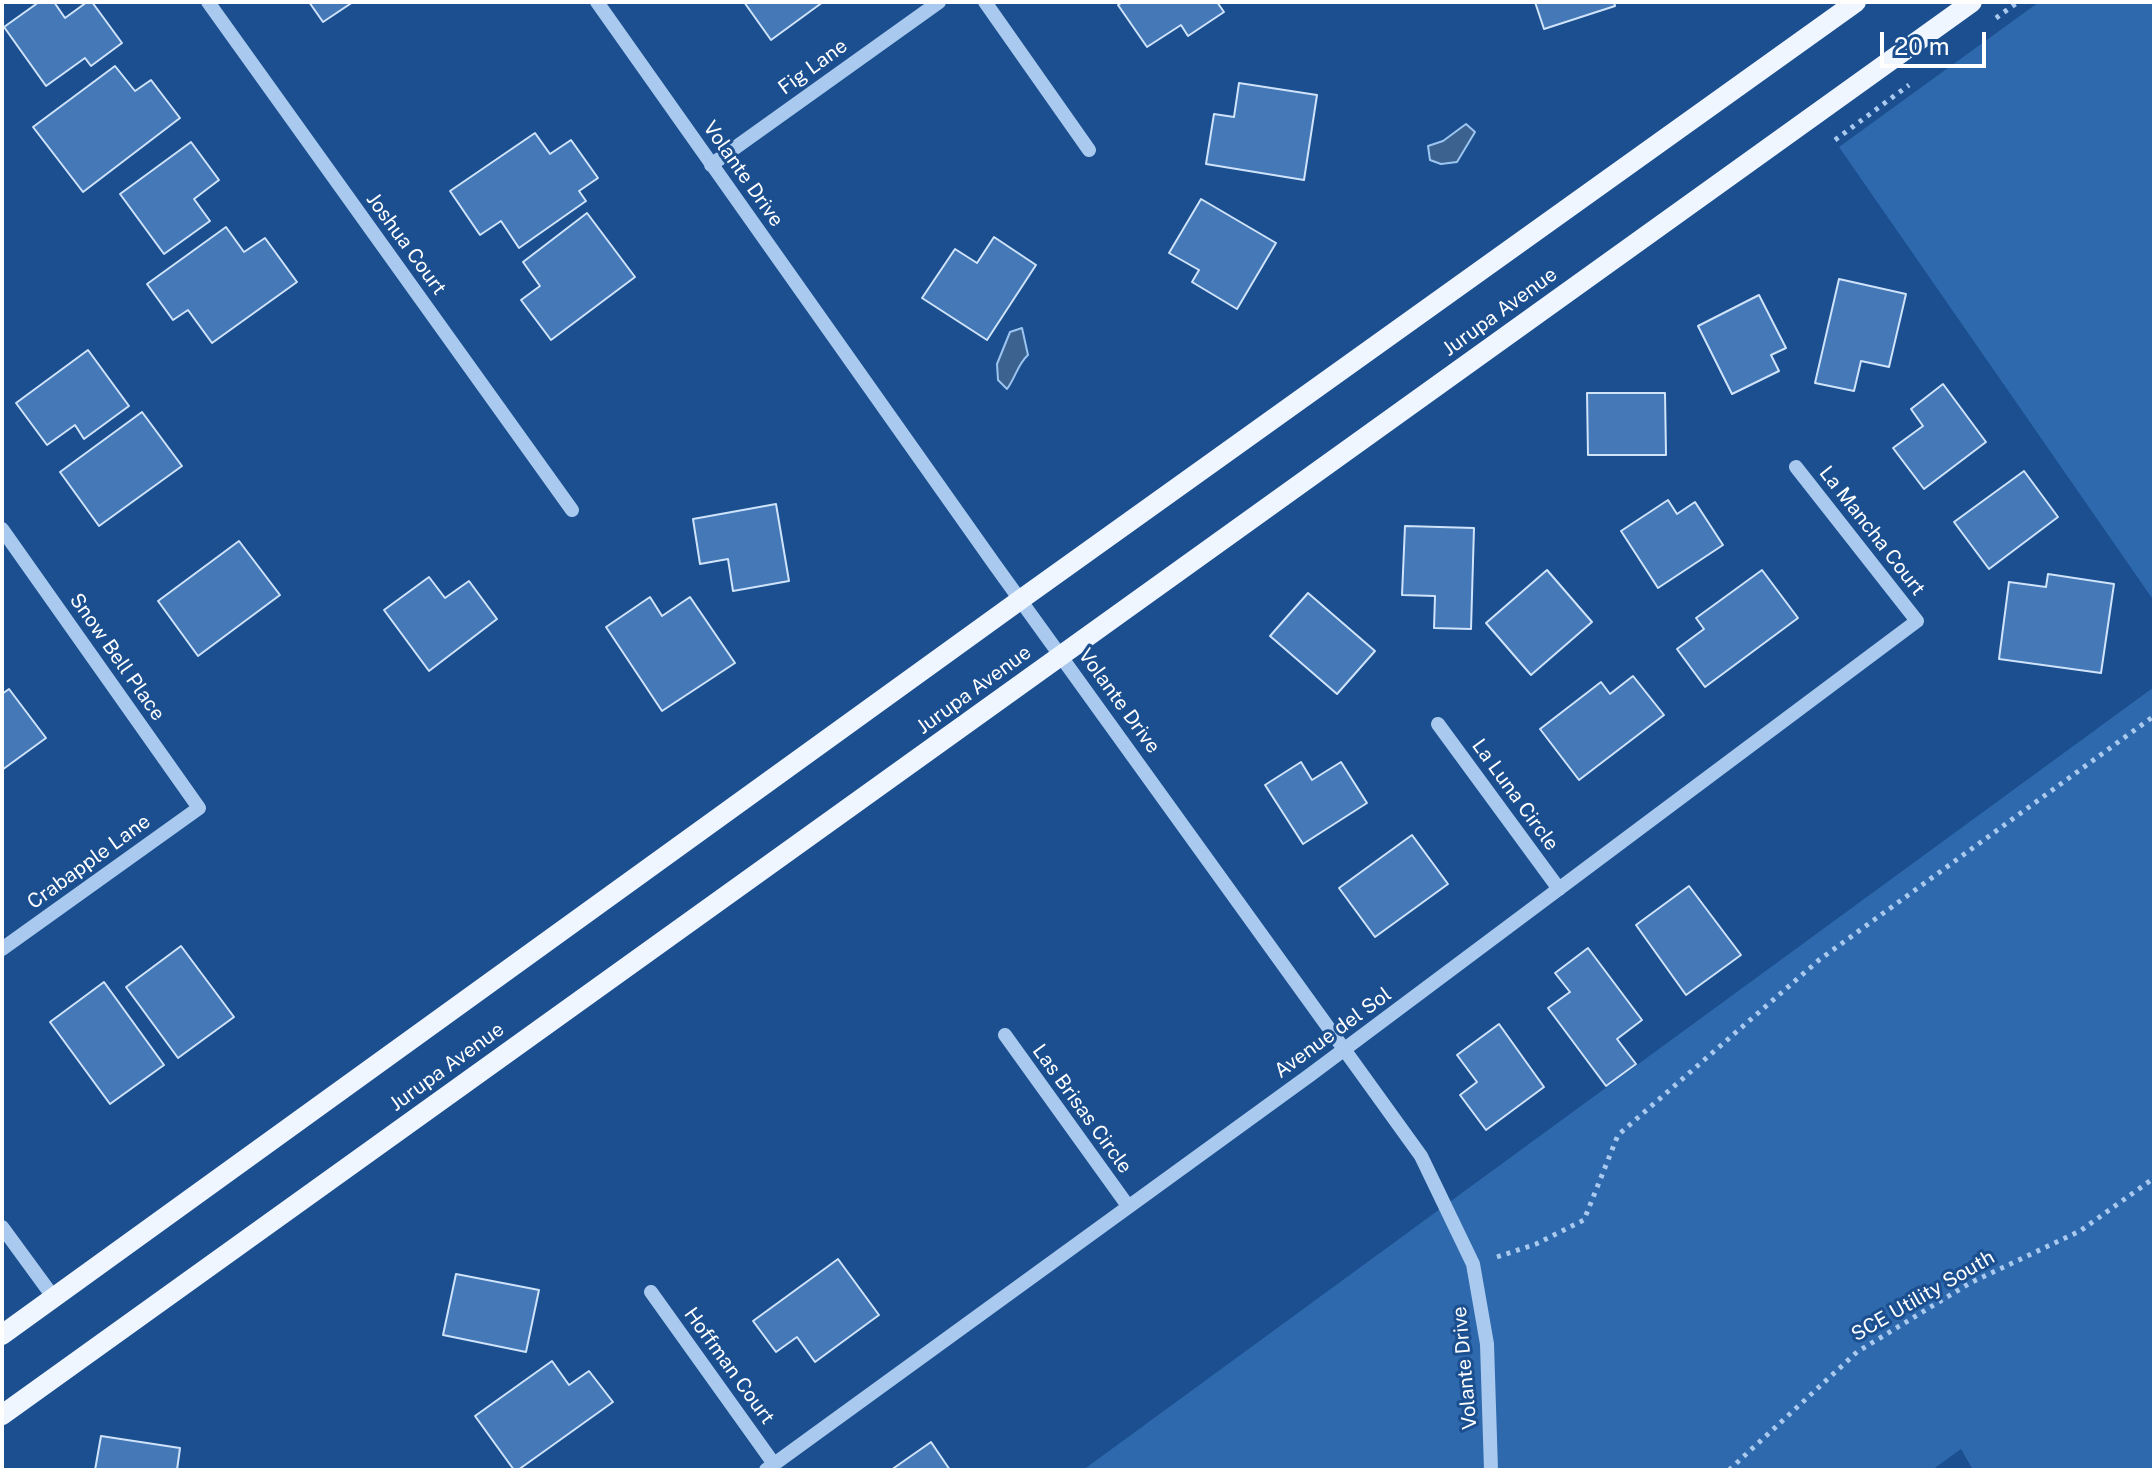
<!DOCTYPE html>
<style>
body{margin:0}
#map{position:relative;width:2156px;height:1472px;overflow:hidden;background:#1b4f8f;font-family:"Public Sans",sans-serif}
canvas{display:block}
.frame{position:absolute;inset:0;border:4px solid #fff;pointer-events:none}
.scale{position:absolute;left:1880px;top:32px;width:106px;height:36px;box-sizing:border-box;border:4px solid #fff;border-top:0;padding-left:10px;font-size:24px;line-height:28px;white-space:nowrap;color:#fff;-webkit-text-stroke:6px #1b4f8f;paint-order:stroke}
</style>
<div id="map">
<canvas width="2156" height="1472"></canvas>
<div class="frame"></div>
<div class="scale">20 m</div>
</div>
<script>
const g = document.querySelector('canvas').getContext('2d');
g.lineJoin = 'round';
function fill(path, color) { g.fillStyle = color; g.fill(path, 'evenodd'); }
function trace(path, color, width, dash) { g.strokeStyle = color; g.lineWidth = width; g.lineCap = dash ? 'butt' : 'round'; g.setLineDash(dash || []); g.stroke(path); }
function write(font, color, halo, rows, align = 'center') {
  g.font = font + ' "Public Sans",sans-serif'; g.lineWidth = 6; g.setLineDash([]); g.textBaseline = 'middle'; g.strokeStyle = halo; g.fillStyle = color; for (const [text, x, y, turn = 0] of rows) {
    g.save(); g.translate(x, y); g.rotate((+turn || 0) * Math.PI / 180); g.textAlign = isNaN(turn) ? turn : align; if (halo) g.strokeText(text, 0, 0); g.fillText(text, 0, 0); g.restore();
  }
}
fill(new Path2D(`
 M2039,2H2154V601L1839,147Z
 M2154,687V1470H1973L1961,1449L1932,1470H1083Z`), '#2e69ad');
const water = new Path2D(`
 M1466,124L1475,132L1457,162L1441,164L1430,160L1428,146L1443,141Z
 M1022,328L1028,355C1017,365 1016,377 1007,389L998,380L997,364L1010,332Z`);
fill(water, '#3c6290');
trace(water, '#9cc4f0', 2);
const building = new Path2D(`
 M39,2H54L65,18L87,2H92L122,43L91,66L85,58L46,86L4,27Z
 M309,2H353L323,22Z
 M744,2H823L771,40Z
 M1123,2H1217L1224,12L1188,36L1181,25L1147,47L1118,5Z
 M1535,2H1614L1615,6L1544,29Z
 M115,66L135,91L151,80L180,118L83,192L33,127Z
 M1239,83L1317,95L1304,180L1206,164L1214,114L1234,117Z
 M535,133L550,154L571,140L598,178L579,191L586,201L519,248L501,221L480,235L450,191Z
 M191,142L219,180L194,199L210,221L164,254L120,194Z
 M1201,199L1276,243L1237,309L1192,282L1199,270L1169,253Z
 M587,213L635,277L551,340L521,300L540,286L523,262Z
 M226,227L244,252L265,238L297,282L212,343L188,310L173,320L147,284Z
 M994,237L1036,265L987,340L922,298L955,249L977,263Z
 M1839,279L1906,294L1889,367L1861,361L1854,391L1815,383Z
 M1759,295L1786,348L1771,355L1779,371L1732,394L1698,326Z
 M88,350L129,406L84,439L75,425L47,445L16,403Z
 M1943,384L1986,442L1924,489L1893,448L1923,426L1911,409Z
 M1587,393H1665L1666,455H1588Z
 M142,412L182,466L99,526L60,472Z
 M2024,471L2058,517L1989,569L1954,522Z
 M1668,500L1677,514L1695,502L1723,545L1658,588L1621,531Z
 M776,504L789,581L733,591L728,559L700,564L693,519Z
 M1405,526L1474,528L1471,629L1434,628L1435,596L1402,595Z
 M239,541L280,595L198,656L158,601Z
 M1547,570L1592,622L1531,675L1486,623Z
 M1762,570L1798,618L1705,687L1677,649L1704,629L1696,618Z
 M2048,574L2114,584L2101,673L1999,659L2009,582L2046,587Z
 M429,577L445,598L469,581L497,619L429,671L384,610Z
 M1308,593L1375,651L1337,694L1270,636Z
 M650,597L662,616L690,597L735,663L662,711L606,627Z
 M1633,676L1664,715L1579,780L1540,729L1601,682L1610,694Z
 M9,689L46,738L2,770V694Z
 M1301,762L1312,780L1341,762L1367,803L1303,844L1265,785Z
 M1412,835L1448,884L1375,937L1339,888Z
 M1689,886L1741,955L1686,995L1636,925Z
 M181,946L234,1017L178,1058L126,987Z
 M1588,948L1642,1020L1617,1039L1636,1064L1606,1086L1548,1008L1570,992L1555,973Z
 M104,982L164,1065L110,1104L50,1022Z
 M1499,1024L1544,1087L1486,1130L1460,1095L1477,1082L1457,1055Z
 M838,1259L879,1315L815,1362L797,1337L776,1352L753,1321Z
 M456,1274L539,1290L526,1352L443,1335Z
 M552,1361L569,1385L589,1371L613,1402L518,1470H514L475,1416Z
 M101,1436L180,1448L177,1470H95Z
 M931,1442L950,1470H891Z`);
fill(building, '#4478b7');
trace(building, '#cfe3fa', 2);
trace(new Path2D(`
 M1996,18L2018,2
 M1835,140L1909,85
 M1497,1257L1536,1244L1584,1220L1618,1135L1819,960L2154,716
 M1729,1470L1857,1352L1970,1283L2080,1231L2154,1178`), '#a9c9ee', 5, [4, 6]);
trace(new Path2D(`
 M208,2L572,510
 M597,2L995,565L1421,1156L1473,1264L1487,1344L1491,1470
 M985,2L1089,150
 M711,165L939,2
 M2,529L199,808L2,949
 M1438,724L1559,889
 M1005,1035L1128,1206
 M2,1227L54,1298
 M651,1292L774,1464
 M766,1470L1310,1075L1917,621L1796,467`), '#a9c9ee', 14);
trace(new Path2D(`
 M2,1335L1020,600L1856,2
 M2,1415L1972,2`), '#f0f6ff', 20);
write('20px', '#fff', '#1b4f8f', [
 ["Fig Lane",813,67,-36],
 ["Volante Drive",743,174,55],
 ["Joshua Court",406,244,54],
 ["Jurupa Avenue",1500,312,-36],
 ["La Mancha Court",1872,531,52],
 ["Snow Bell Place",117,657,55],
 ["Jurupa Avenue",974,690,-36],
 ["Volante Drive",1119,701,54],
 ["La Luna Circle",1515,795,54],
 ["Crabapple Lane",89,862,-36],
 ["Avenue del Sol",1333,1033,-36],
 ["Jurupa Avenue",447,1067,-36],
 ["Las Brisas Circle",1082,1109,54],
 ["SCE Utility South",1923,1296,-30],
 ["Hoffman Court",729,1366,54],
 ["Volante Drive",1465,1368,-95]
]);
</script>
